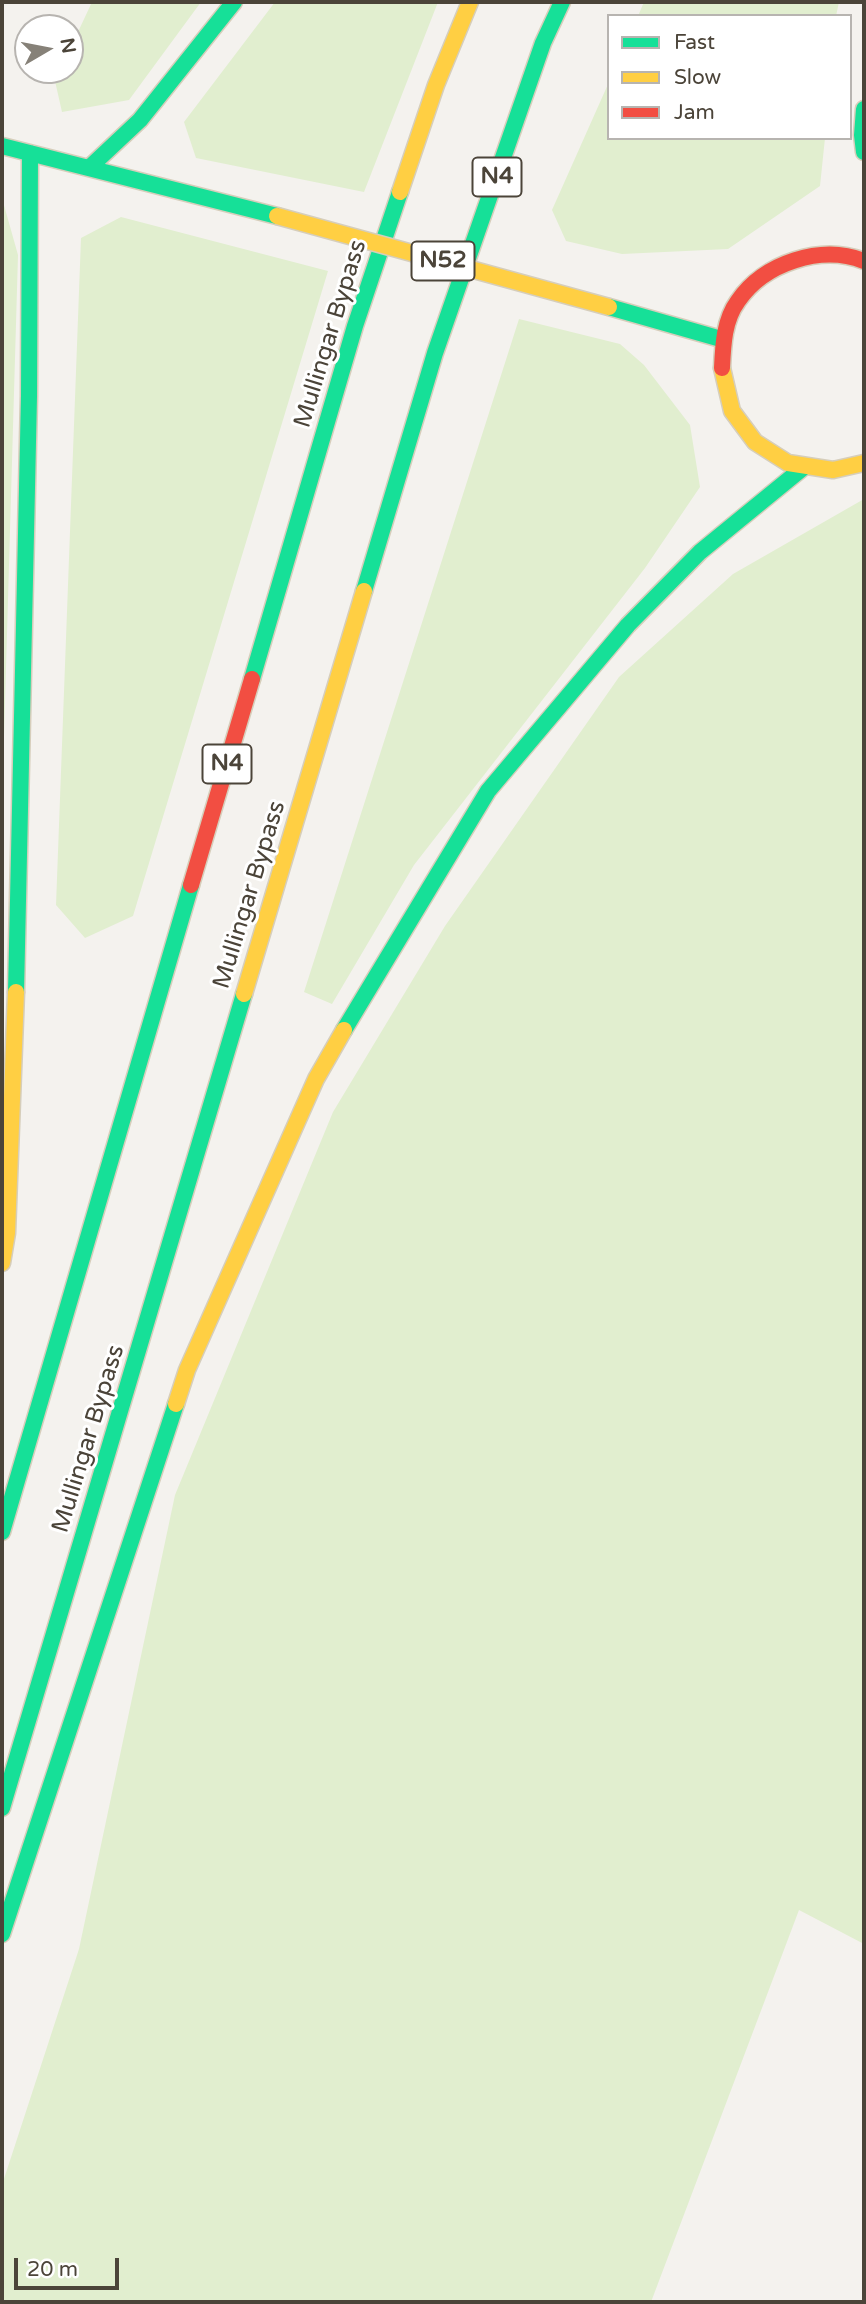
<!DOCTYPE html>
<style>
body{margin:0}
#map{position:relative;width:866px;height:2304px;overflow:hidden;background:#f4f2ee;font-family:"Varela Round",sans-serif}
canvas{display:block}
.frame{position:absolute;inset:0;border:4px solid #4b4439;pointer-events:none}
.legend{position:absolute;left:607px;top:14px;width:245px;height:126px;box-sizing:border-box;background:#fff;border:2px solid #b7b4b0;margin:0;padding:9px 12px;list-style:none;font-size:21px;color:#4b4439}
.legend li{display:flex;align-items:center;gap:14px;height:35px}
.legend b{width:35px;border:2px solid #b7b4b0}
.north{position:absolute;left:14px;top:14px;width:70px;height:70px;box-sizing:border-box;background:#fff;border:2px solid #b7b4b0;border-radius:50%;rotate:80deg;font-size:19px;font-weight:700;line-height:28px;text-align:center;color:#4b4439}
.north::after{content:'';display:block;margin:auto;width:24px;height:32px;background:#868178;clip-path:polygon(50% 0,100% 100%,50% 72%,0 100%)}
.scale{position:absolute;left:14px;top:2258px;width:105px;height:32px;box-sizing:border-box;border:4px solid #4b4439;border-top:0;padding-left:9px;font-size:21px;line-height:24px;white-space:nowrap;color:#4b4439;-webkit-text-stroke:5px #fff;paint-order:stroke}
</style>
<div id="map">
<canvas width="866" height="2304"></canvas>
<div class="frame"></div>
<ul class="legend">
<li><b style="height:9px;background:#16e098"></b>Fast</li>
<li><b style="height:9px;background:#ffcf43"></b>Slow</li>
<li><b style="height:9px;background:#f24e42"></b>Jam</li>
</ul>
<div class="north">N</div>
<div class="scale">20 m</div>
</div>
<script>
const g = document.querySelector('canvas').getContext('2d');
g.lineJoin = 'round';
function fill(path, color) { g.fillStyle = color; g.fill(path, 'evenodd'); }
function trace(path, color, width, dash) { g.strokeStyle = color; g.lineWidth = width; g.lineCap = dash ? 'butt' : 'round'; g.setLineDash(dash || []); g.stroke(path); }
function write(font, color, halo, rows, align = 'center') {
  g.font = font + ' "Varela Round",sans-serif'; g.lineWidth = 6; g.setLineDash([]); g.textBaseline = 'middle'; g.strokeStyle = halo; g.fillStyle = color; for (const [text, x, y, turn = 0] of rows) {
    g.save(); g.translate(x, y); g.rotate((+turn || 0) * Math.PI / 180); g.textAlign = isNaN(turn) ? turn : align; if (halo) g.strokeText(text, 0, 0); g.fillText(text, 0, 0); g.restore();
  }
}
fill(new Path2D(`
 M92,2H201L129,100L62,112L55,81L60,70H70V49Z
 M275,2H438L364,192L196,158L184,122Z
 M644,2H839L836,16H638Z
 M609,82V138H825L820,186L728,249L622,254L566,241L552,210Z
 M2,198L18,255L2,806Z
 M121,217L328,271L133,916L85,938L56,905L81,238Z
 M519,319L620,344L644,365L690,425L700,487L645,568L414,865L332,1004L304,992Z
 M864,499V1944L799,1910L651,2302H2V2185L79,1949L175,1495L333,1112L445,926L619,677L733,574Z`), '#e1eecf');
const fast = new Path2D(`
 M864,109L862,135L864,152
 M2,146L277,216
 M90,167L140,120L234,2
 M609,307L721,339
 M364,591L435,353L543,43L562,2
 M252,679L355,326L400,192
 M16,992L29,396L30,153
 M344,1030L488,791L628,625L700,552L804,467
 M2,1532L191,885
 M2,1808L244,994
 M2,1934L176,1404`);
const slow = new Path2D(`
 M400,192L436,85L470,2
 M722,368L732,411L755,442L788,463L833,470L864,463
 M244,994L364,591
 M2,1263L7,1233L16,992
 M176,1404L187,1370L316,1079L344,1030`);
const jam = new Path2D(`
 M722,368C723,345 724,320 738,301C764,263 821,244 864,261
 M191,885L252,679`);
trace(fast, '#d6cebb', 19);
trace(slow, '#d6cebb', 19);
trace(jam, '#d6cebb', 19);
trace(fast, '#16e098', 16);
trace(slow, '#ffcf43', 16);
trace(jam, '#f24e42', 16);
const slowBridge = new Path2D(`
 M277,216L609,307`);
trace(slowBridge, '#d6cebb', 19, []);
trace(slowBridge, '#ffcf43', 16);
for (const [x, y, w] of [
 [497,177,49],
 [443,261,63],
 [227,764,49]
]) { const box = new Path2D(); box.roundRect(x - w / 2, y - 19.5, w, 39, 5); g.fillStyle = '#fff'; g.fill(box); trace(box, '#4b4439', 2); }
write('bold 23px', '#4b4439', null, [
 ["N4",497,177],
 ["N52",443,261],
 ["N4",227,764]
]);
write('24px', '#4b4439', '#fff', [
 ["Mullingar Bypass",331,334,-73],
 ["Mullingar Bypass",250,895,-73],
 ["Mullingar Bypass",89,1439,-73]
]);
</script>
